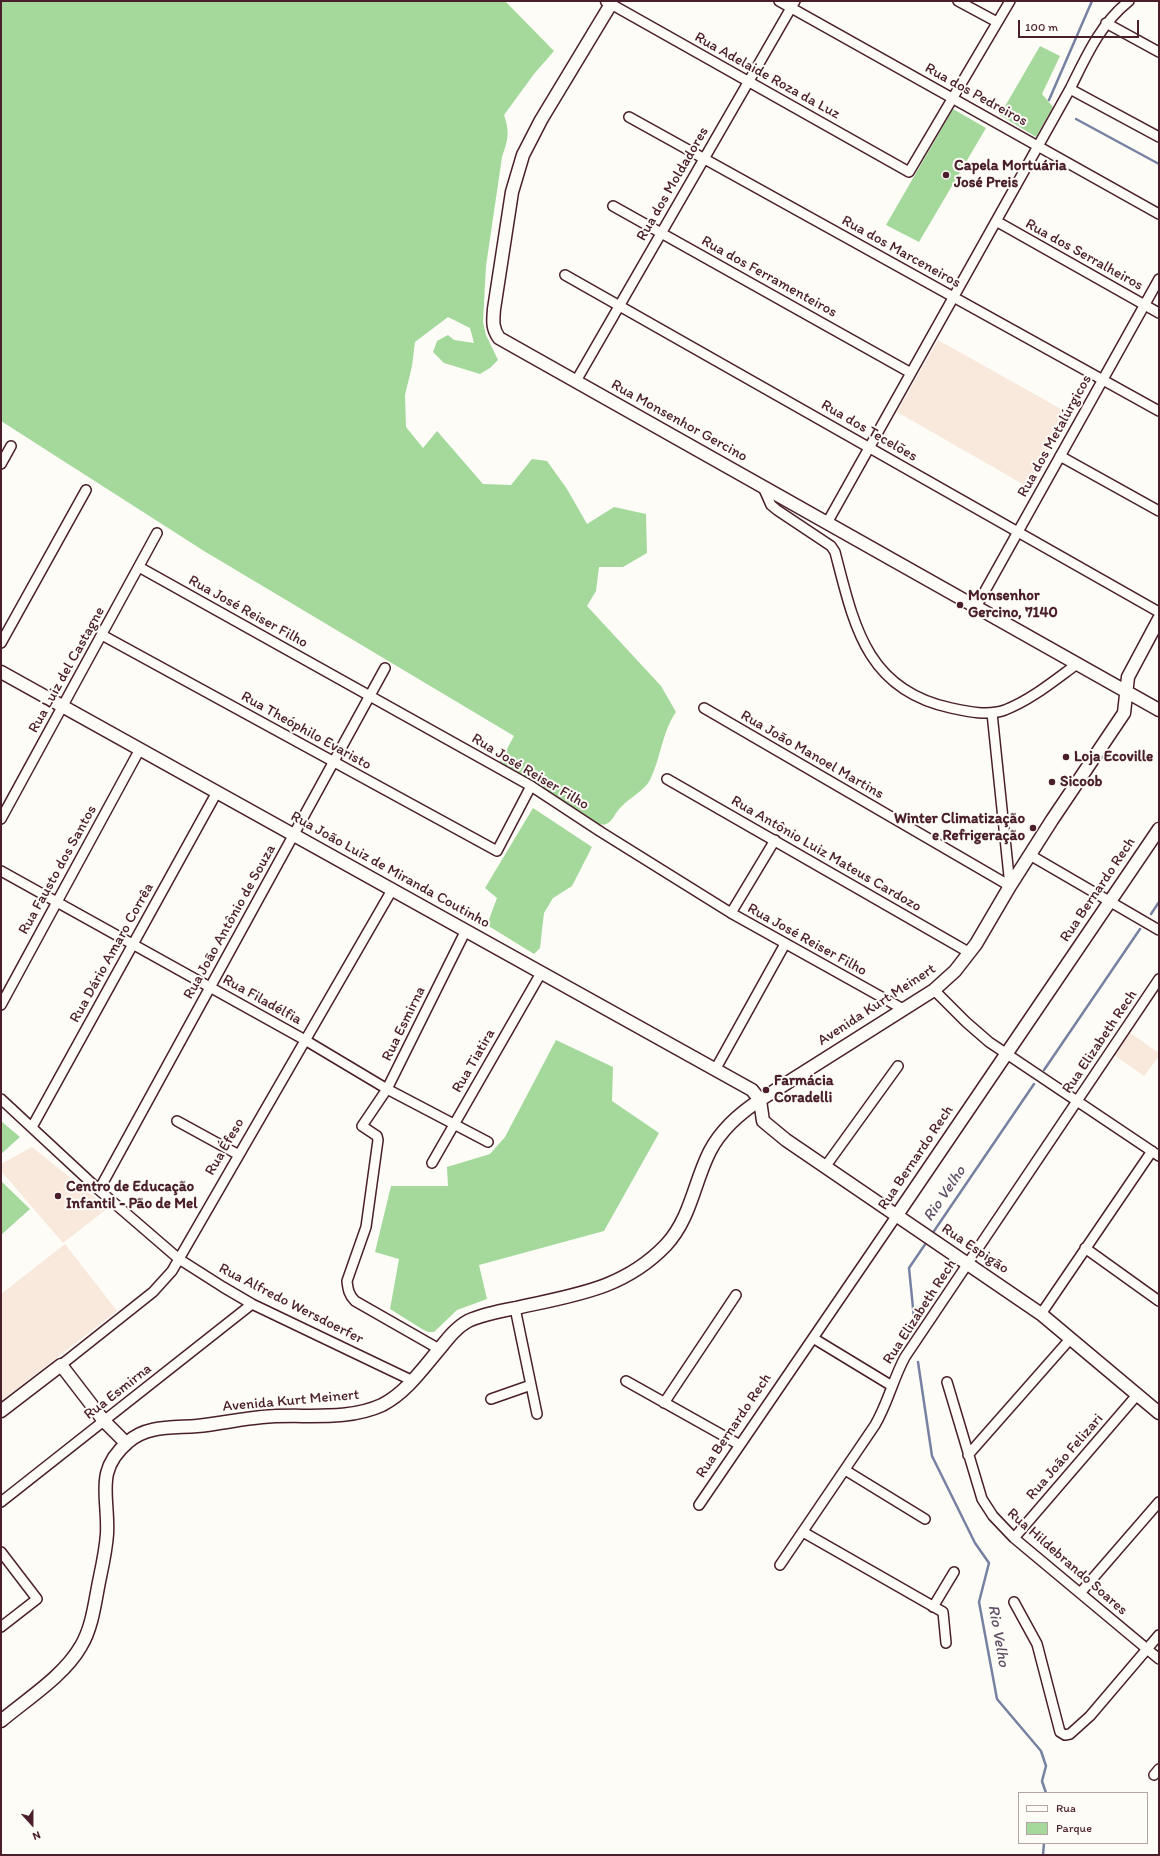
<!DOCTYPE html>
<meta charset="utf-8">
<style>
body{margin:0}
#map{position:relative;width:1160px;height:1856px;overflow:hidden;background:#fdfcf7;font-family:Itim,sans-serif}
canvas{display:block}
.frame{position:absolute;inset:0;border:2px solid #4a1f2b;pointer-events:none}
.legend{position:absolute;left:1018px;top:1792px;width:130px;height:52px;box-sizing:border-box;background:#fdfcf7;border:1px solid #b5a4a5;margin:0;padding:5px 7px;list-style:none;font-size:12px;color:#4a1f2b}
.legend li{display:flex;align-items:center;gap:8px;height:20px}
.legend b{width:20px;border:1px solid #b5a4a5}
.north{position:absolute;left:12px;top:1804px;width:40px;height:40px;-webkit-text-stroke:3px #fdfcf7;paint-order:stroke;rotate:159deg;font-size:11px;font-weight:700;line-height:16px;text-align:center;color:#4a1f2b}
.north::after{content:'';display:block;margin:auto;width:14px;height:18px;background:#4a1f2b;clip-path:polygon(50% 0,100% 100%,50% 72%,0 100%)}
.scale{position:absolute;left:1018px;top:20px;width:121px;height:18px;box-sizing:border-box;border:2px solid #4a1f2b;border-top:0;padding-left:5px;font-size:12px;line-height:14px;white-space:nowrap;color:#4a1f2b;-webkit-text-stroke:3px #fdfcf7;paint-order:stroke}
</style>
<div id="map">
<canvas width="1160" height="1856"></canvas>
<div class="frame"></div>
<ul class="legend">
<li><b style="height:5px;background:#fdfcf7"></b>Rua</li>
<li><b style="height:11px;background:#a4d99b"></b>Parque</li>
</ul>
<div class="north">N</div>
<div class="scale">100 m</div>
</div>
<script>
const g = document.querySelector('canvas').getContext('2d');
g.lineJoin = 'round';
function fill(path, color) { g.fillStyle = color; g.fill(path, 'evenodd'); }
function trace(path, color, width, dash) { g.strokeStyle = color; g.lineWidth = width; g.lineCap = dash ? 'butt' : 'round'; g.setLineDash(dash || []); g.stroke(path); }
function write(font, color, halo, rows, align = 'center') {
  g.font = font + ' Itim,sans-serif'; g.lineWidth = 4; g.setLineDash([]); g.textBaseline = 'middle'; g.strokeStyle = halo; g.fillStyle = color; for (const [text, x, y, turn = 0] of rows) {
    g.save(); g.translate(x, y); g.rotate((+turn || 0) * Math.PI / 180); g.textAlign = isNaN(turn) ? turn : align; if (halo) g.strokeText(text, 0, 0); g.fillText(text, 0, 0); g.restore();
  }
}
fill(new Path2D(`
 M938,340L1070,414L1028,487L897,412Z
 M1130,1033L1159,1053V1056L1144,1076L1114,1055Z
 M32,1147L108,1208L63,1243L1,1171V1164Z
 M65,1244L117,1311L1,1401V1294Z`), '#f8e9dc');
fill(new Path2D(`
 M1,1H505L554,51L534,74L504,115C510,133 508,140 502,157L486,266L483,322L486,335L498,360L490,368L480,374L444,363L433,352L437,341L448,335L454,340L474,343L470,328L448,317L415,342L412,366L405,395L406,427L423,448L437,431L483,484L511,485L532,459L547,461L567,489L587,524L614,507L646,514L647,553L623,567H599L596,591L587,606L661,686L676,712C662,732 661,758 650,780C644,791 629,798 621,807C611,817 613,827 596,824L500,762L514,736L204,551L1,421Z
 M1040,46L1060,56L1042,94L1053,107L1036,137L1000,115Z
 M953,109L986,128L919,242L886,225Z
 M533,808L592,847L572,886L553,898L544,913L540,948L534,954L487,925L497,898L485,888Z
 M556,1040L613,1067L612,1101L659,1133L604,1231L479,1265L487,1299L457,1310L434,1332H428L422,1329L390,1309L399,1259L375,1252L391,1186H448L447,1167L490,1154L505,1137Z
 M1,1121L20,1137L1,1154Z
 M1,1181L30,1209L1,1235Z`), '#a4d99b');
trace(new Path2D(`
 M1049,100L1092,1
 M1076,119L1159,164
 M1151,914L1159,902
 M1044,1070L1140,929
 M932,1234L1034,1084
 M915,1328L909,1268L928,1240
 M918,1362L932,1456L975,1543L989,1563L979,1602L997,1699L1041,1751L1046,1766L1042,1781L1046,1793
 M1043,1855L1044,1843`), '#7781a1', 2.5);
const street = new Path2D(`
 M613,1L611,4L909,172L1010,1
 M779,1L1159,214
 M958,1L997,22
 M1106,23L1159,52
 M1070,89L1159,137
 M629,117L1159,411
 M613,206L911,373
 M996,221L1159,313
 M565,275L1159,612
 M576,381L795,1
 M1060,456L1159,511
 M1,464L11,446
 M763,487L771,505L777,510L831,546L835,552C854,625 866,690 951,708C969,712 988,716 1005,710C1031,700 1055,680 1077,664
 M827,523L1070,89C1086,57 1100,24 1129,1
 M139,567L531,786L601,832L731,913L903,1009
 M976,607L1159,279
 M102,635L497,851L531,786
 M1,643L86,490
 M704,708L1010,886
 M992,713L1010,886
 M667,779L970,953
 M1,819L157,533
 M1030,855L1159,930
 M1,871L305,1040L387,1089L488,1142
 M731,913L775,840
 M934,990L966,1022L989,1042L1159,1156
 M1,1005L140,749
 M715,1070L785,944
 M1,1099L99,1190L179,1259L223,1287L252,1304L413,1381
 M177,1121L239,1155
 M32,1127L217,792
 M432,1163L541,973
 M825,1167L898,1066
 M99,1190L385,668
 M1085,1248L1159,1301
 M515,1308L537,1414
 M1041,1314L1152,1151
 M813,1338L892,1386
 M439,1349L355,1301C349,1295 348,1290 347,1281L366,1227L378,1140L377,1136L362,1126L387,1089L465,932
 M61,1365L153,1292L172,1271L392,890
 M626,1381L740,1445
 M947,1382L982,1499L993,1516L1014,1538L1159,1659
 M491,1399L531,1385
 M664,1403L736,1295
 M968,1455L1071,1338
 M845,1470L925,1519
 M1,1502L252,1304
 M699,1505L897,1215
 M803,1532L943,1612L946,1643
 M1014,1538L1137,1395
 M1,1552L37,1599L1,1627
 M780,1565L875,1425C888,1403 893,1379 905,1357L1159,979
 M1081,1592L1159,1502
 M1014,1602L1037,1644L1060,1732L1065,1735L1070,1734L1090,1716L1159,1635
 M933,1607L954,1572
 M1154,1775L1159,1769`);
const secondary = new Path2D(`
 M607,1L611,4L541,120L523,155L512,192L494,309C493,321 492,328 499,338L1159,710
 M1,672L752,1090L760,1100
 M760,1100L763,1121L786,1140L1041,1314L1159,1413
 M897,1215L1159,829
 M1,1411L61,1365L104,1421L126,1443
 M1,1721C27,1699 64,1676 81,1646C93,1626 95,1600 100,1577C103,1563 106,1548 107,1534C109,1496 94,1471 128,1442C147,1425 173,1428 197,1426C219,1424 240,1419 262,1417C301,1413 345,1422 382,1405C407,1392 423,1368 441,1347C449,1337 457,1327 468,1321C483,1314 500,1311 516,1308C573,1295 623,1290 666,1245C691,1218 694,1182 710,1151C721,1130 740,1113 760,1100L934,990L955,971L976,944L1010,886L1052,820L1124,713L1128,677L1159,619`);
trace(street, '#4a1f2b', 12);
trace(secondary, '#4a1f2b', 15);
trace(street, '#fdfcf7', 9);
trace(secondary, '#fdfcf7', 12);
for (const [x, y, r, color] of [
 [946,175,4,"#4a1f2b"],
 [960,605,4,"#4a1f2b"],
 [1066,757,4,"#4a1f2b"],
 [1052,782,4,"#4a1f2b"],
 [1033,828,4,"#4a1f2b"],
 [766,1090,4,"#4a1f2b"],
 [58,1196,4,"#4a1f2b"]
]) { const dot = new Path2D(); dot.arc(x, y, r, 0, 2 * Math.PI); g.fillStyle = color; g.fill(dot); trace(dot, '#fdfcf7', 1.5); }
write('15px', '#4a1f2b', '#fdfcf7', [
 ["Rua Adelaide Roza da Luz",767,76,29],
 ["Rua dos Pedreiros",976,95,29],
 ["Rua dos Moldadores",673,184,-60],
 ["Rua dos Marceneiros",901,252,29],
 ["Rua dos Serralheiros",1084,255,29],
 ["Rua dos Ferramenteiros",769,277,29],
 ["Rua Monsenhor Gercino",679,421,29],
 ["Rua dos Tecelões",869,431,30],
 ["Rua dos Metalúrgicos",1055,436,-61],
 ["Rua José Reiser Filho",248,612,29],
 ["Rua Luiz del Castagne",67,670,-61],
 ["Rua Theóphilo Evaristo",306,731,29],
 ["Rua João Manoel Martins",812,755,30],
 ["Rua José Reiser Filho",530,772,31],
 ["Rua Antônio Luiz Mateus Cardozo",826,854,30],
 ["Rua Fausto dos Santos",58,870,-61],
 ["Rua João Luiz de Miranda Coutinho",390,870,29],
 ["Rua Bernardo Rech",1098,890,-56],
 ["Rua João Antônio de Souza",230,922,-61],
 ["Rua José Reiser Filho",807,940,29],
 ["Rua Dário Amaro Corrêa",112,953,-61],
 ["Rua Filadélfia",262,1000,29],
 ["Avenida Kurt Meinert",877,1005,-33],
 ["Rua Esmirna",404,1024,-64],
 ["Rua Elizabeth Rech",1100,1042,-56],
 ["Rua Tiatira",474,1061,-60],
 ["Rua Éfeso",225,1147,-60],
 ["Rua Bernardo Rech",916,1158,-56],
 ["Rua Espigão",975,1249,34],
 ["Rua Alfredo Wersdoerfer",291,1304,27],
 ["Rua Elizabeth Rech",920,1312,-57],
 ["Rua Esmirna",118,1392,-38],
 ["Avenida Kurt Meinert",291,1401,-5],
 ["Rua Bernardo Rech",734,1426,-56],
 ["Rua João Felizari",1065,1457,-49],
 ["Rua Hildebrando Soares",1067,1562,41]
]);
write('bold 15px', '#4a1f2b', '#fdfcf7', [
 ["Capela Mortuária",954,166],
 ["José Preis",954,183],
 ["Monsenhor",968,596],
 ["Gercino, 7140",968,613],
 ["Loja Ecoville",1074,757],
 ["Sicoob",1060,782],
 ["Winter Climatização",1025,819,"right"],
 ["e Refrigeração",1025,836,"right"],
 ["Farmácia",774,1081],
 ["Coradelli",774,1098],
 ["Centro de Educação",66,1187],
 ["Infantil - Pão de Mel",66,1204]
], 'left');
write('italic 16px', '#605066', '#fdfcf7', [
 ["Rio Velho",945,1194,-56],
 ["Rio Velho",998,1636,80]
]);
</script>
